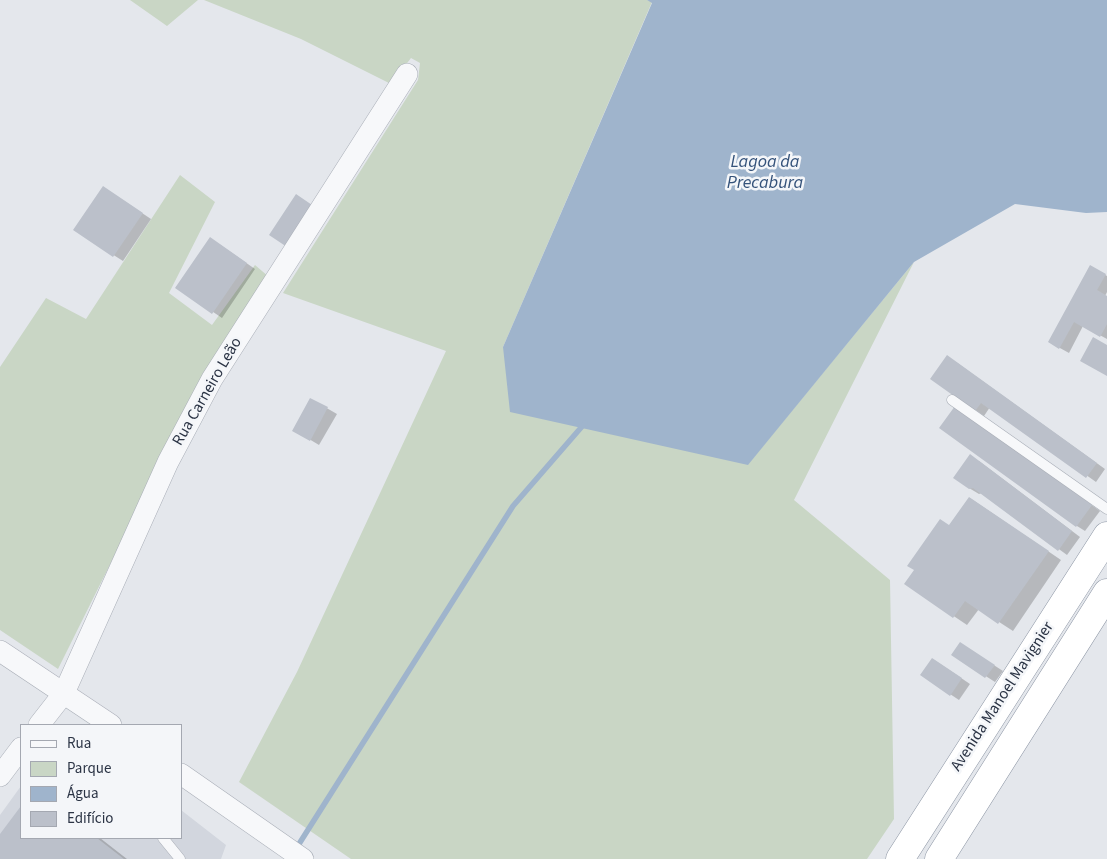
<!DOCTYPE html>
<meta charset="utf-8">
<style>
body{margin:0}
#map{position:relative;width:1107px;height:859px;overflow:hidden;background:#e4e7ec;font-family:"Source Sans 3",sans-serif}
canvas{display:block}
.legend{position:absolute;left:20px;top:724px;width:162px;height:115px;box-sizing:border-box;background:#f4f6f9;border:1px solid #a4a8b1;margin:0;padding:6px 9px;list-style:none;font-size:15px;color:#2b3445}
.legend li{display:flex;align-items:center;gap:10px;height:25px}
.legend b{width:25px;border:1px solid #a4a8b1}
</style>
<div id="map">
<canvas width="1107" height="859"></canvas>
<ul class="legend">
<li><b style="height:6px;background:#f7f8fa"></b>Rua</li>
<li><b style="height:14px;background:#c9d6c5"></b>Parque</li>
<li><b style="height:14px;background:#9fb4cc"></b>Água</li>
<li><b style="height:14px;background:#bbc0ca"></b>Edifício</li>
</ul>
</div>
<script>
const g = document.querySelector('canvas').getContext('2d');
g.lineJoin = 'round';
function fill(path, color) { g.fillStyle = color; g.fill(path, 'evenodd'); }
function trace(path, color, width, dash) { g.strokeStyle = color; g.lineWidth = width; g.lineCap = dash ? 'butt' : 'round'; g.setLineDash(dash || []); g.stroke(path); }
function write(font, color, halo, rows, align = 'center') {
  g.font = font + ' "Source Sans 3",sans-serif'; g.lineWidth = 5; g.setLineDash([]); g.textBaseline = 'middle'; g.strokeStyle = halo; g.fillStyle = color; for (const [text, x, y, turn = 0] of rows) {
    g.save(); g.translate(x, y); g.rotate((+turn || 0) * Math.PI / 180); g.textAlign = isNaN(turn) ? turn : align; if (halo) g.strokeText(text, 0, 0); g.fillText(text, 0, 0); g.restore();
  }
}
fill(new Path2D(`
 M21,786V838H181V810L226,845L221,859H0V815Z`), '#d2d6de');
fill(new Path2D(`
 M130,0H198L167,26Z
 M204,0H647L652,2L503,347L748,464L914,262L794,500L890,580L894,819L867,859H351L239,782L297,672L446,351L283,293L418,80L420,63L411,58L391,84L301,39Z
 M180,175L215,202L169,293L212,325L255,265L269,277L158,468L58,669L0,630V367L46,298L86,319Z`), '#c9d6c5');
fill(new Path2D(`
 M647,0H1107V212L1086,213L1015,204L914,262L748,465L510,412L503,347L652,3Z`), '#9fb4cc');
fill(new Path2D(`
 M112,193L151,219L123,261L74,230Z
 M219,244L255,269L222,318L176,287Z
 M1091,267L1107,276V292L1105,296L1107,297V339L1083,326L1069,353L1049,342Z
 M956,362L1105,469L1096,482L990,407L984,416L932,379Z
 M311,399L337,414L319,445L294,430Z
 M964,413L1100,511L1085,531L1077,526Z
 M979,461L1080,537L1067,555L982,493L979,494L969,488Z
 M970,498L1061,560L1013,631L979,609L967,625L906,584Z
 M969,649L1003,671L995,682L953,655Z
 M933,659L970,684L959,700L950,694Z
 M21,808V838H100L127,859H0V836Z`), '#0003');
trace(new Path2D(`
 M299,844L513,506L585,423`), '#9fb4cc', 5.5);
fill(new Path2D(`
 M103,186L143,213L113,257L73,230Z
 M296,194L315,207L287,247L269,235Z
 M210,237L247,263L212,314L175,288Z
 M1090,265L1106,274L1097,290L1107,296V324L1100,337L1074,322L1059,349L1048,342Z
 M1093,337L1107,345V376L1080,361Z
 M947,355L1097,463L1086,478L981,403L975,411L930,379Z
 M310,398L328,407L310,441L292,431Z
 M955,406L1092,505L1076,527L939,428Z
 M970,454L1072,531L1058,551L973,488L969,489L953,478Z
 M969,497L1049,551L998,624L965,601L953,618L904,584L914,570L907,566L940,519L949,525Z
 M960,642L995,665L985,678L951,655Z
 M932,658L962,678L950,696L920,675Z
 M21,806V838H97L124,859H0V834Z`), '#bbc0ca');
const service = new Path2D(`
 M952,400L1107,509
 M163,838L180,859`);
const minor = new Path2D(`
 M0,651L111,725
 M39,725L64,693L168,462L212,379L407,74
 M181,774L303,859
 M0,776L21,748`);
const trunk = new Path2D(`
 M900,859L1107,536
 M939,859L1107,593`);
trace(service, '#a9aeb7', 11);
trace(minor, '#a9aeb7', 22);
trace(trunk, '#8b94a3', 29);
trace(service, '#f7f8fa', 10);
trace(minor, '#f7f8fa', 21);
trace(trunk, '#fff', 28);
write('16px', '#2b3445', '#f4f6f9', [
 ["Rua Carneiro Leão",208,392,-60],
 ["Avenida Manoel Mavignier",1003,697,-57]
]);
write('italic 18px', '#34527a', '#f4f6f9', [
 ["Lagoa da",765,163],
 ["Precabura",765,184]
]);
</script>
